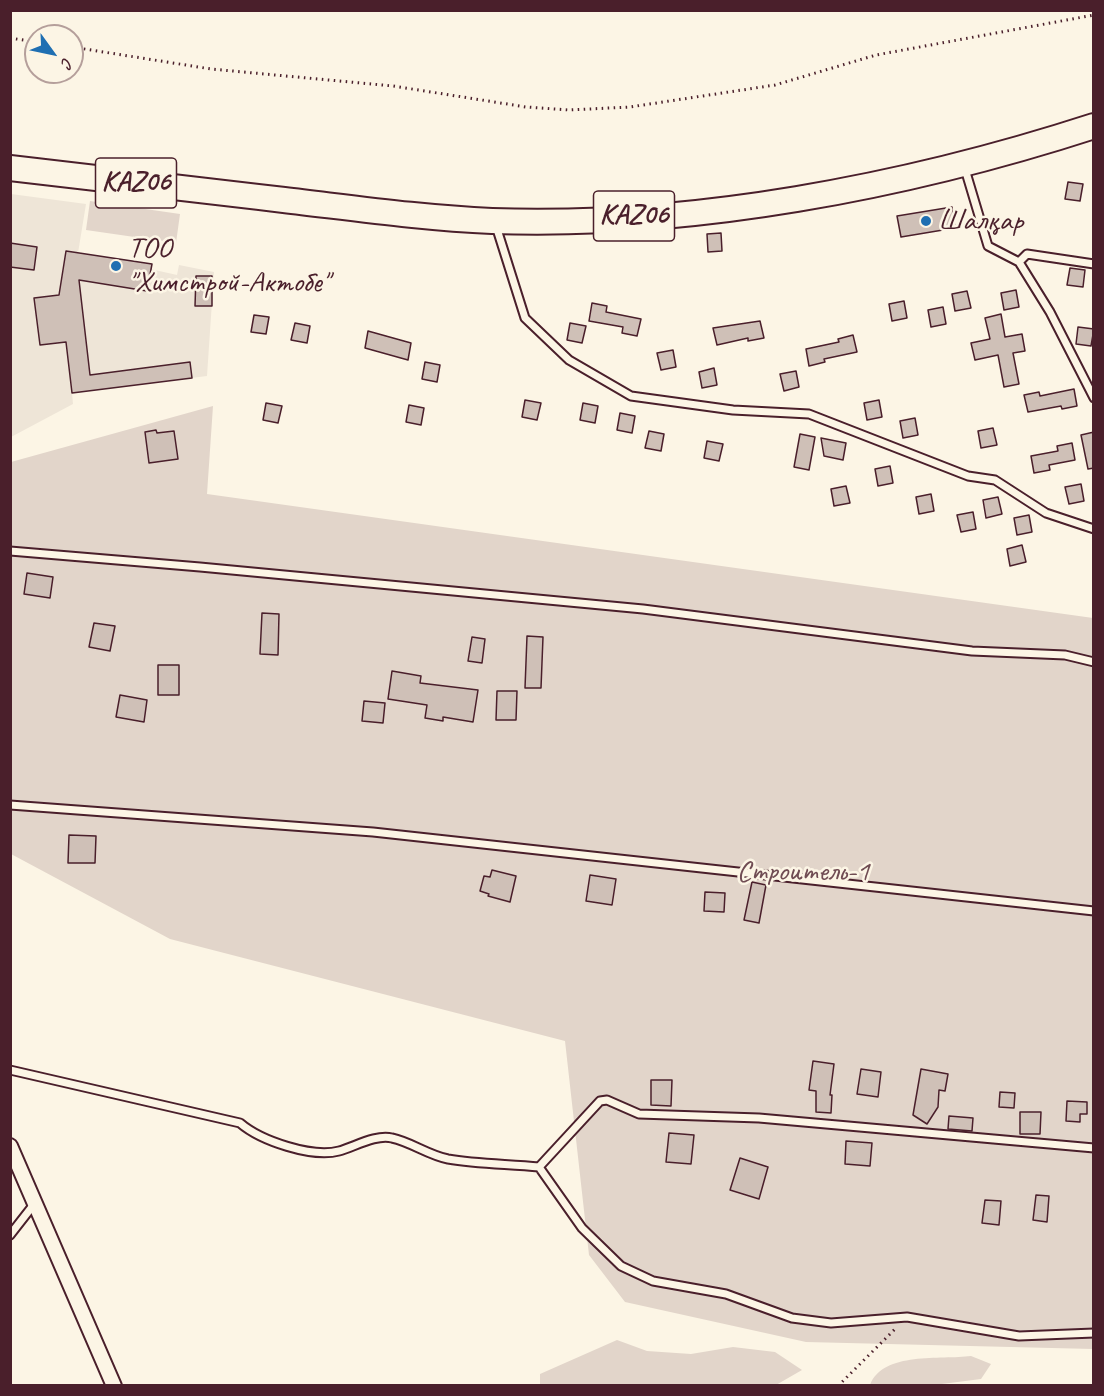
<!DOCTYPE html>
<meta charset="utf-8">
<style>
body{margin:0}
#map{position:relative;width:1104px;height:1396px;overflow:hidden;background:#fcf5e5;font-family:Caveat,sans-serif}
canvas{display:block}
.frame{position:absolute;inset:0;border:12px solid #4a1f2b;pointer-events:none}
.north{position:absolute;left:24px;top:24px;width:60px;height:60px;box-sizing:border-box;background:#fcf5e5;border:2px solid #b59f9b;border-radius:50%;rotate:123deg;font-size:16px;font-weight:700;line-height:24px;text-align:center;color:#4a1f2b}
.north::after{content:'';display:block;margin:auto;width:21px;height:27px;background:#1f6fb2;clip-path:polygon(50% 0,100% 100%,50% 72%,0 100%)}
</style>
<div id="map">
<canvas width="1104" height="1396"></canvas>
<div class="frame"></div>
<div class="north">С</div>
</div>
<script>
const g = document.querySelector('canvas').getContext('2d');
g.lineJoin = 'round';
function fill(path, color) { g.fillStyle = color; g.fill(path, 'evenodd'); }
function trace(path, color, width, dash) { g.strokeStyle = color; g.lineWidth = width; g.lineCap = dash ? 'butt' : 'round'; g.setLineDash(dash || []); g.stroke(path); }
function write(font, color, halo, rows, align = 'center') {
  g.font = font + ' Caveat,sans-serif'; g.lineWidth = 5; g.setLineDash([]); g.textBaseline = 'middle'; g.strokeStyle = halo; g.fillStyle = color; for (const [text, x, y, turn = 0] of rows) {
    g.save(); g.translate(x, y); g.rotate((+turn || 0) * Math.PI / 180); g.textAlign = isNaN(turn) ? turn : align; if (halo) g.strokeText(text, 0, 0); g.fillText(text, 0, 0); g.restore();
  }
}
fill(new Path2D(`
 M11,194L86,204L78,253L177,275L179,265L214,272L207,376L72,393L73,404L11,437Z`), '#eee5d7');
fill(new Path2D(`
 M90,201L180,214L176,243L86,230Z
 M213,406L207,494L1093,618V1349L806,1342L625,1302L589,1255L565,1041L170,939L11,854V462Z
 M617,1340L647,1351L691,1354L733,1347L775,1352L802,1370L776,1385H540V1374Z
 M971,1356L991,1364L981,1379L934,1385H870C883,1351 941,1360 971,1356Z`), '#e2d5ca');
const building = new Path2D(`
 M1068,182L1083,184L1080,201L1065,199Z
 M952,207L955,228L901,237L897,216Z
 M721,233L722,251L708,252L707,234Z
 M10,243L37,247L34,270L10,267Z
 M66,251L152,264L147,291L79,280L90,375L190,362L192,378L72,393L66,342L40,345L34,298L59,295Z
 M1070,268L1085,270L1083,287L1067,285Z
 M196,276H212V306H195Z
 M1016,290L1019,307L1004,310L1001,293Z
 M967,291L971,308L955,311L952,294Z
 M904,301L907,318L892,321L889,304Z
 M592,303L607,306L606,312L641,319L637,336L622,333L623,327L589,321Z
 M943,307L946,324L931,327L928,310Z
 M1001,314L1005,337L1022,334L1025,351L1013,353L1019,384L1004,387L998,355L975,360L971,343L990,339L985,318Z
 M254,315L269,317L266,334L251,332Z
 M760,321L764,338L748,341V338L717,345L713,328Z
 M295,323L310,326L307,343L291,340Z
 M570,323L586,326L582,343L567,340Z
 M1078,327L1094,329L1091,346L1076,344Z
 M368,331L411,343L408,360L365,348Z
 M853,335L857,352L824,359L825,362L809,366L806,349L839,342L838,339Z
 M673,350L676,367L661,370L657,353Z
 M425,362L440,365L437,382L422,379Z
 M714,368L717,385L702,388L699,372Z
 M796,371L799,387L784,391L780,374Z
 M1074,389L1077,406L1062,409L1061,406L1028,412L1024,395L1039,392L1040,396Z
 M525,400L541,403L537,420L522,417Z
 M879,400L882,417L867,420L864,403Z
 M266,403L282,406L278,423L263,420Z
 M583,403L598,406L595,423L580,420Z
 M409,405L424,408L421,425L406,422Z
 M620,413L635,416L632,433L617,430Z
 M915,418L918,435L903,438L900,421Z
 M993,428L997,445L981,448L978,431Z
 M156,430L157,433L174,431L178,459L149,463L145,432Z
 M649,431L664,434L661,451L645,448Z
 M1094,432V468L1088,469L1081,435Z
 M800,434L815,437L809,470L794,467Z
 M821,438L846,443L843,460L824,456Z
 M707,441L723,444L719,461L704,458Z
 M1072,443L1075,460L1049,465L1050,470L1034,473L1031,456L1058,451L1057,446Z
 M890,466L893,483L878,486L875,469Z
 M1081,484L1084,501L1069,504L1065,487Z
 M846,486L850,503L834,506L831,489Z
 M931,494L934,511L919,514L916,497Z
 M998,497L1002,514L986,518L983,500Z
 M973,512L976,529L961,532L957,515Z
 M1029,515L1032,532L1017,535L1014,518Z
 M1022,545L1026,562L1010,566L1007,549Z
 M27,573L53,577L50,598L24,594Z
 M262,613L279,614L278,655L260,654Z
 M94,623L115,626L110,651L89,647Z
 M527,636L543,637L541,688H525Z
 M472,637L485,639L482,663L468,661Z
 M158,665H179V695H158Z
 M392,671L421,676L420,683L478,690L473,722L443,717V721L425,718L427,705L388,699Z
 M497,691H517L516,720H496Z
 M120,695L147,700L144,722L116,717Z
 M364,701L385,703L383,723L362,721Z
 M69,835L96,836L95,863H68Z
 M492,870L516,876L510,902L488,896L489,894L480,891L484,876L490,877Z
 M590,875L616,879L612,905L586,901Z
 M752,882L766,885L759,923L744,920Z
 M705,892L725,893L724,912L704,911Z
 M813,1061L834,1064L830,1095H832L831,1113L816,1112V1091L809,1090Z
 M861,1069L881,1072L878,1097L857,1094Z
 M921,1069L948,1074L945,1091L939,1090L938,1107L927,1124L913,1115Z
 M651,1080H672L671,1106L651,1105Z
 M1000,1092L1015,1093L1014,1108L999,1107Z
 M1067,1101L1087,1102V1114H1080V1122L1066,1121Z
 M1020,1112H1041L1040,1134H1020Z
 M949,1116L973,1118L972,1131L948,1129Z
 M669,1133L694,1135L691,1164L666,1162Z
 M846,1141L872,1143L870,1166L845,1164Z
 M740,1158L768,1167L759,1199L730,1190Z
 M1036,1195L1049,1196L1047,1222L1033,1220Z
 M985,1200L1001,1201L999,1225L982,1223Z`);
fill(building, '#cfc0b7');
trace(building, '#4a1f2b', 1.5);
const lane = new Path2D(`
 M965,169L988,246L1019,262L1050,312L1094,398
 M496,226L525,318L569,360L631,396L733,410L809,414L968,476L995,480L1046,513L1094,529
 M1019,262L1027,254L1094,264
 M10,551L200,567L643,609L972,651L1065,655L1094,662
 M10,805L373,832L1094,911
 M10,1070L240,1123C261,1141 312,1158 339,1151C354,1147 376,1134 392,1138C411,1142 428,1155 448,1159C477,1164 509,1164 539,1167L600,1101L607,1100L639,1114L759,1118L1094,1148
 M539,1167L582,1228L621,1266L653,1281L726,1294L792,1318L831,1323L907,1317L1019,1336L1094,1333
 M10,1235L35,1203`);
const street = new Path2D(`
 M10,1146L114,1386`);
const highway = new Path2D(`
 M10,168C102,179 193,189 284,200C353,208 423,218 492,221C691,228 906,187 1094,126`);
trace(lane, '#4a1f2b', 11);
trace(street, '#4a1f2b', 18);
trace(highway, '#4a1f2b', 28);
trace(new Path2D(`
 M10,38L36,42
 M72,47L211,69L393,86L526,107L569,110L630,107L775,85L876,55L1094,15
 M838,1386L895,1329`), '#4a1f2b', 3, [1.5, 4.5]);
trace(lane, '#fcf5e5', 7);
trace(street, '#fcf5e5', 14);
trace(highway, '#fcf5e5', 24);
for (const [x, y, r, color] of [
 [926,221,6,"#1f6fb2"],
 [116,266,6,"#1f6fb2"]
]) { const dot = new Path2D(); dot.arc(x, y, r, 0, 2 * Math.PI); g.fillStyle = color; g.fill(dot); trace(dot, '#fcf5e5', 2); }
for (const [x, y, w] of [
 [136,183,81],
 [634,216,81]
]) { const box = new Path2D(); box.roundRect(x - w / 2, y - 25, w, 50, 4.5); g.fillStyle = '#fcf5e5'; g.fill(box); trace(box, '#4a1f2b', 1.5); }
write('bold 28px', '#4a1f2b', null, [
 ["KАZ06",136,183],
 ["KАZ06",634,216]
]);
write('30px', '#4a1f2b', '#fcf5e5', [
 ["Шалқар",938,221],
 ["ТОО",128,249],
 ["\"Химстрой-Актобе\"",128,283]
], 'left');
write('30px', '#704c53', '#fcf5e5', [
 ["Строитель-1",803,872]
]);
</script>
